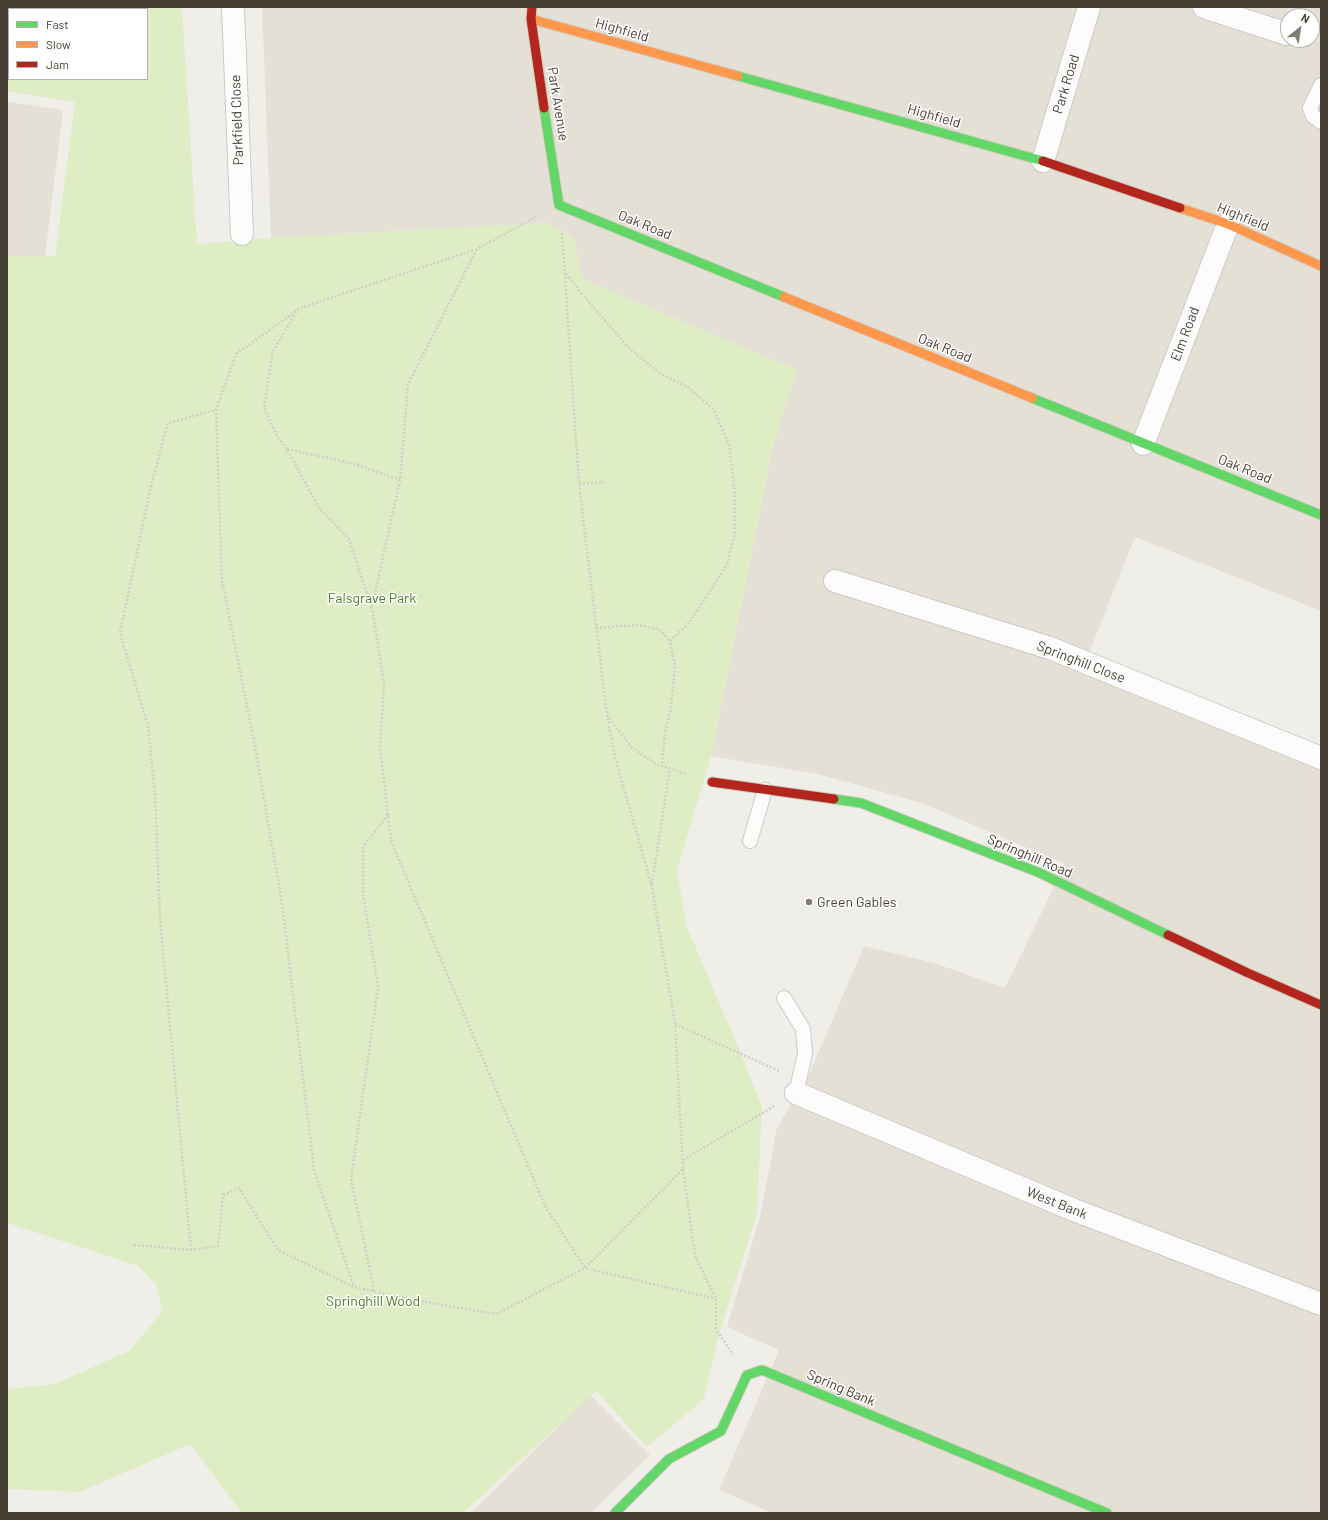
<!DOCTYPE html>
<style>
body{margin:0}
#map{position:relative;width:1328px;height:1520px;overflow:hidden;background:#f0eee8;font-family:Barlow,sans-serif}
canvas{display:block}
.frame{position:absolute;inset:0;border:8px solid #473f34;pointer-events:none}
.legend{position:absolute;left:8px;top:8px;width:140px;height:72px;box-sizing:border-box;background:#fff;border:1px solid #b5b2ae;margin:0;padding:5px 7px;list-style:none;font-size:12px;color:#473f34}
.legend li{display:flex;align-items:center;gap:8px;height:20px}
.legend b{width:20px;border:1px solid #b5b2ae}
.north{position:absolute;left:1280px;top:8px;width:40px;height:40px;box-sizing:border-box;background:#fff;border:1px solid #b5b2ae;border-radius:50%;rotate:30deg;font-size:11px;font-weight:700;line-height:16px;text-align:center;color:#473f34}
.north::after{content:'';display:block;margin:auto;width:14px;height:18px;background:#827c73;clip-path:polygon(50% 0,100% 100%,50% 72%,0 100%)}
</style>
<div id="map">
<canvas width="1328" height="1520"></canvas>
<div class="frame"></div>
<ul class="legend">
<li><b style="height:5px;background:#63d668"></b>Fast</li>
<li><b style="height:5px;background:#ff974d"></b>Slow</li>
<li><b style="height:5px;background:#b3261e"></b>Jam</li>
</ul>
<div class="north">N</div>
</div>
<script>
const g = document.querySelector('canvas').getContext('2d');
g.lineJoin = 'round';
function fill(path, color) { g.fillStyle = color; g.fill(path, 'evenodd'); }
function trace(path, color, width, dash) { g.strokeStyle = color; g.lineWidth = width; g.lineCap = dash ? 'butt' : 'round'; g.setLineDash(dash || []); g.stroke(path); }
function write(font, color, halo, rows, align = 'center') {
  g.font = font + ' Barlow,sans-serif'; g.lineWidth = 3; g.setLineDash([]); g.textBaseline = 'middle'; g.strokeStyle = halo; g.fillStyle = color; for (const [text, x, y, turn = 0] of rows) {
    g.save(); g.translate(x, y); g.rotate((+turn || 0) * Math.PI / 180); g.textAlign = isNaN(turn) ? turn : align; if (halo) g.strokeText(text, 0, 0); g.fillText(text, 0, 0); g.restore();
  }
}
fill(new Path2D(`
 M262,7H1321V611L1135,537L1081,673L1321,769V1513H772L719,1490L779,1350L727,1327L760,1217L777,1128L811,1070L864,946L934,963L1005,988L1065,864L922,803L818,774L711,756L773,445L796,370L582,279L574,238L547,223L271,238ZM1288,16H1312V40H1288Z
 M7,102L63,110L45,257H7Z
 M590,1395L650,1455L591,1513H471Z`), '#e5e0d5');
fill(new Path2D(`
 M7,7H182L197,244L271,238L547,223L574,238L582,279L797,370L773,445L711,756L677,870L686,925L739,1049L762,1107L757,1214L720,1331L704,1399L647,1447L596,1391L463,1513H242L190,1444L80,1492L7,1489V1389L55,1384L129,1351L162,1312L157,1286L138,1266L7,1223V257L55,256L75,102L7,91ZM9,9H147V79H9Z`), '#dfedc5');
const lane = new Path2D(`
 M1321,85L1310,108L1313,116L1321,122
 M750,841L765,790
 M784,998L803,1029L805,1054L796,1093`);
const street = new Path2D(`
 M233,7L242,234
 M1204,7L1287,34
 M1043,161L1089,7
 M1143,444L1228,224
 M835,581L1050,648L1321,758
 M796,1093L1074,1210L1321,1304`);
const fast = new Path2D(`
 M738,76L1043,161
 M544,108L559,205L784,297
 M1032,398L1321,515
 M834,799L861,803L1040,873L1168,935
 M615,1513L669,1459L721,1431L747,1375L762,1370L1107,1513`);
const slow = new Path2D(`
 M531,19L738,76
 M1180,208L1228,224L1321,266
 M784,297L1032,398`);
const jam = new Path2D(`
 M532,7L531,19L544,108
 M1043,161L1180,208
 M712,782L834,799
 M1168,935L1248,973L1321,1005`);
trace(lane, '#cdcac4', 16);
trace(street, '#cdcac4', 24);
trace(fast, '#d2ccc0', 11);
trace(slow, '#d2ccc0', 11);
trace(jam, '#d2ccc0', 11);
trace(new Path2D(`
 M562,233L579,484L607,715L632,748L656,764L687,774
 M477,249L298,309L273,351L264,407L278,438L287,449L319,508L349,539L372,609L384,683L380,747L391,841L545,1206L585,1268L716,1299
 M566,274L593,307L630,349L661,374L689,388L714,410L729,445L735,494V533L727,565L689,623L670,641L675,667L671,708L665,732L662,766
 M296,311L236,354L216,410L222,581L254,741L282,903L314,1170L354,1287
 M287,449L355,464L400,480
 M579,484L604,482
 M372,607L400,480L408,384L477,249L536,217
 M596,628L636,625L659,629L670,641
 M652,884L670,768
 M675,1024L779,1071
 M683,1160L774,1106
 M683,1169L695,1256L716,1299V1329L733,1355
 M134,1245L191,1250L218,1246L223,1195L239,1188L278,1250L354,1287L409,1299L496,1314L585,1268L683,1169L675,1024L652,887L614,753L607,715
 M191,1250L160,919L155,795L148,726L120,633L151,486L168,423L216,410
 M374,1291L351,1179L378,987L363,894V847L388,815`), '#d1cec9', 2.5, [2, 2]);
trace(lane, '#fdfcfc', 14);
trace(street, '#fdfcfc', 22);
trace(fast, '#63d668', 9);
trace(slow, '#ff974d', 9);
trace(jam, '#b3261e', 9);
for (const [x, y, r, color] of [
 [809,902,4,"#827c73"]
]) { const dot = new Path2D(); dot.arc(x, y, r, 0, 2 * Math.PI); g.fillStyle = color; g.fill(dot); trace(dot, '#fff', 1.5); }
write('14px', '#473f34', '#fff', [
 ["Highfield",622,30,16],
 ["Park Road",1066,84,-73],
 ["Park Avenue",558,104,81],
 ["Highfield",934,116,16],
 ["Parkfield Close",237,120,-92],
 ["Highfield",1243,217,22],
 ["Oak Road",645,225,22],
 ["Elm Road",1185,334,-69],
 ["Oak Road",945,348,22],
 ["Oak Road",1245,469,22],
 ["Springhill Close",1081,662,21],
 ["Springhill Road",1030,856,23],
 ["West Bank",1057,1203,22],
 ["Spring Bank",841,1388,23]
]);
write('14px', '#487f21', '#fff', [
 ["Falsgrave Park",372,598],
 ["Springhill Wood",373,1301]
]);
write('14px', '#473f34', '#fff', [
 ["Green Gables",817,902]
], 'left');
</script>
